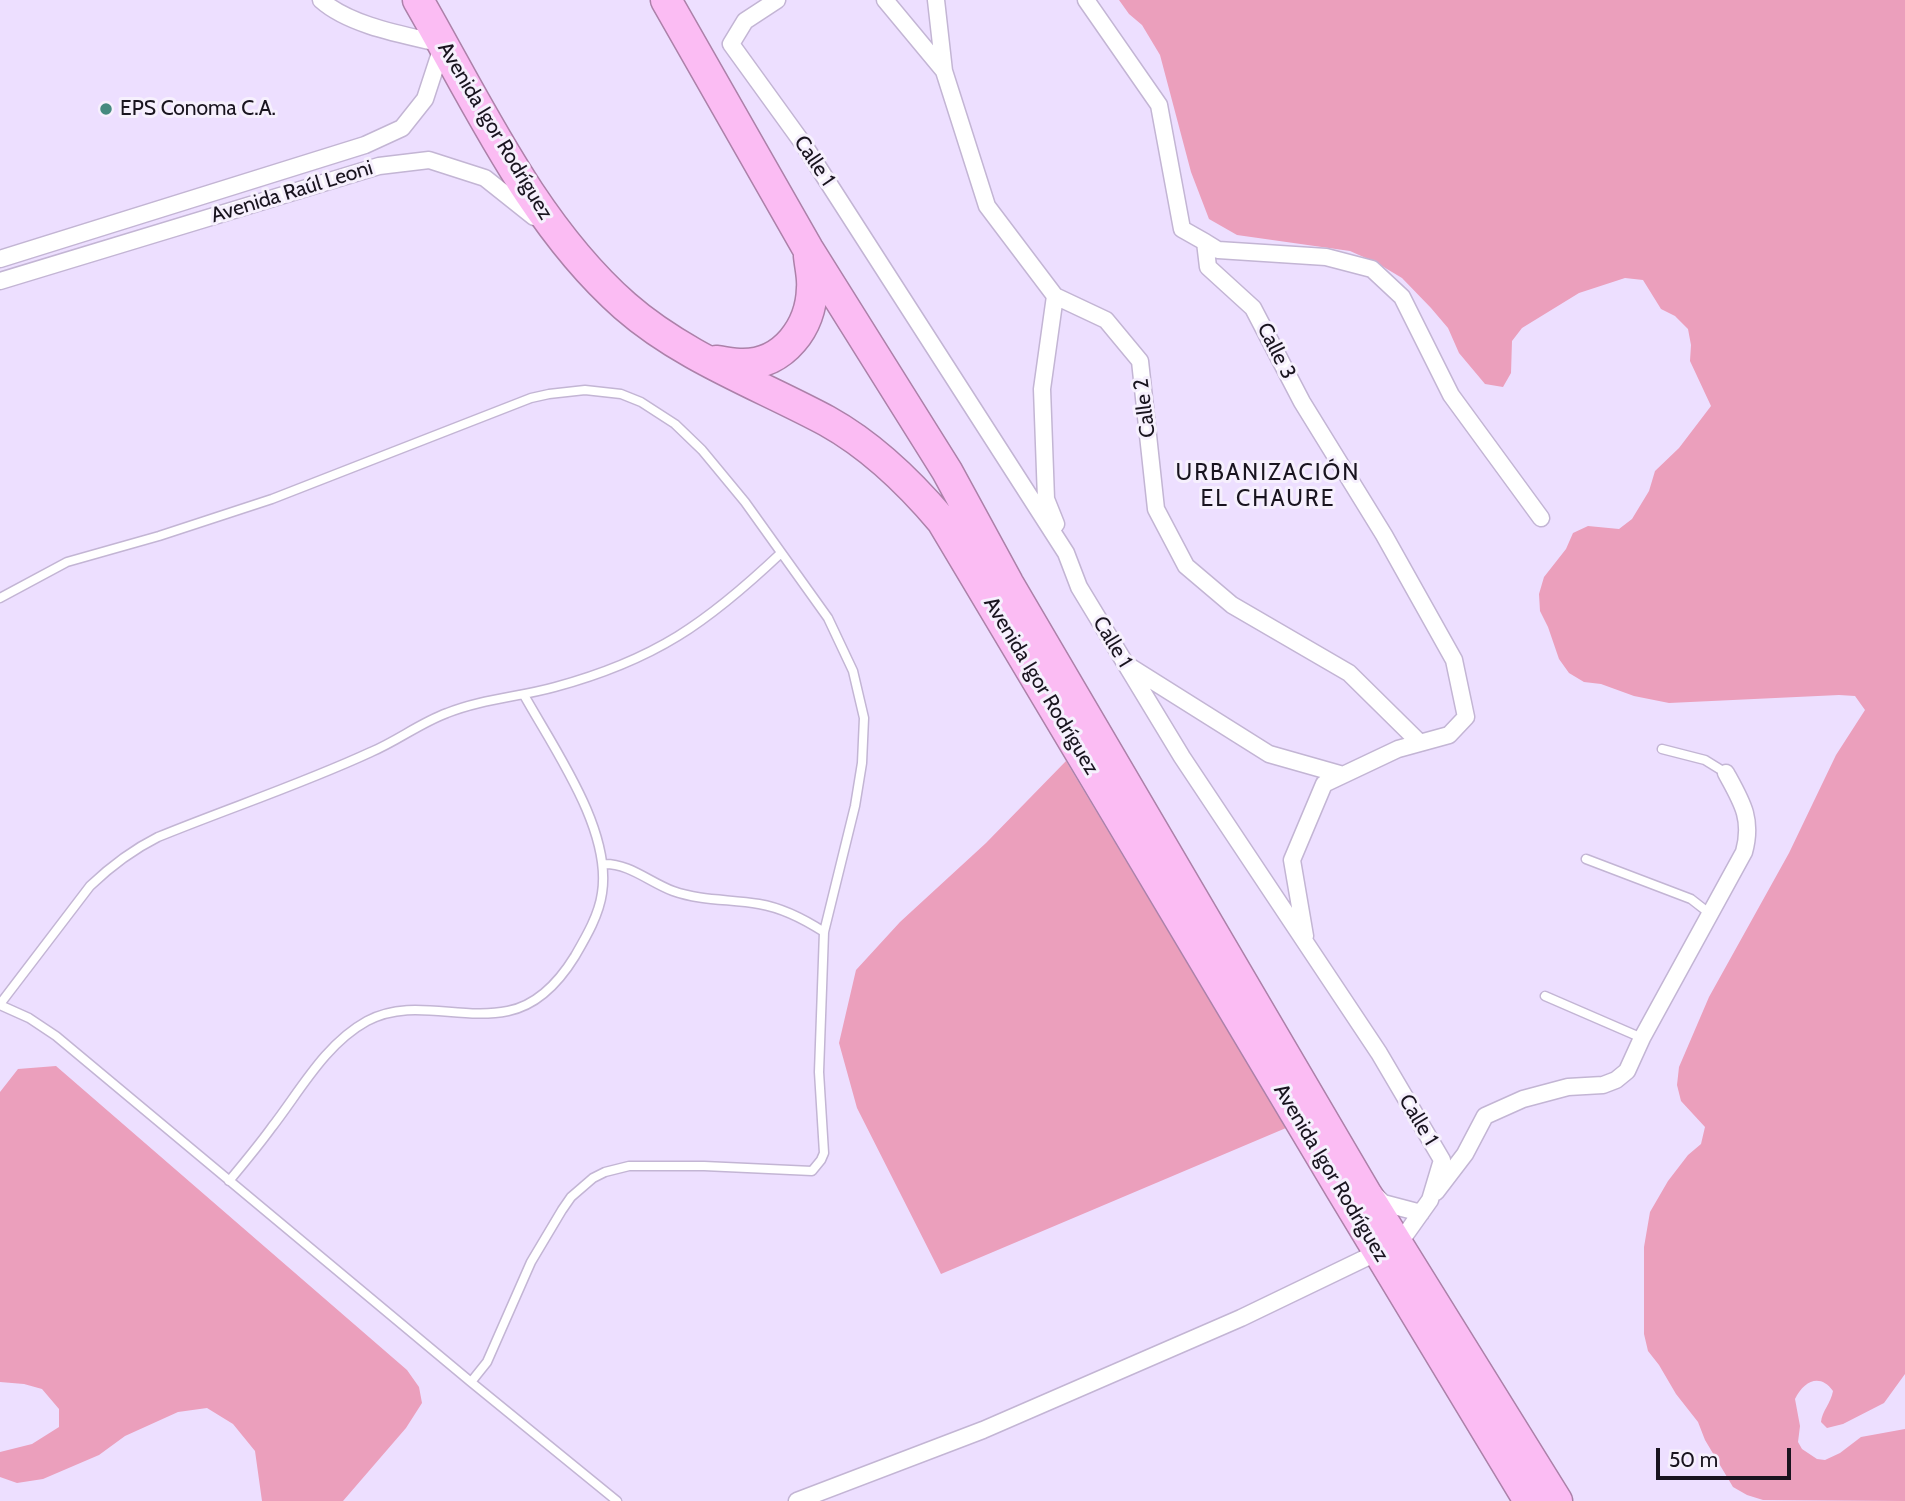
<!DOCTYPE html>
<meta charset="utf-8">
<style>
body{margin:0}
#map{position:relative;width:1905px;height:1501px;overflow:hidden;background:#eddfff;font-family:Cabin,sans-serif}
canvas{display:block}
.scale{position:absolute;left:1656px;top:1448px;width:135px;height:32px;box-sizing:border-box;border:4px solid #19141f;border-top:0;padding-left:9px;font-size:21px;line-height:24px;white-space:nowrap;color:#19141f;-webkit-text-stroke:5px #f6f0fd;paint-order:stroke}
</style>
<div id="map">
<canvas width="1905" height="1501"></canvas>
<div class="scale">50 m</div>
</div>
<script>
const g = document.querySelector('canvas').getContext('2d');
g.lineJoin = 'round';
function fill(path, color) { g.fillStyle = color; g.fill(path, 'evenodd'); }
function trace(path, color, width, dash) { g.strokeStyle = color; g.lineWidth = width; g.lineCap = dash ? 'butt' : 'round'; g.setLineDash(dash || []); g.stroke(path); }
function write(font, color, halo, rows, align = 'center') {
  g.font = font + ' Cabin,sans-serif'; g.lineWidth = 6; g.setLineDash([]); g.textBaseline = 'middle'; g.strokeStyle = halo; g.fillStyle = color; for (const [text, x, y, turn = 0] of rows) {
    g.save(); g.translate(x, y); g.rotate((+turn || 0) * Math.PI / 180); g.textAlign = isNaN(turn) ? turn : align; if (halo) g.strokeText(text, 0, 0); g.fillText(text, 0, 0); g.restore();
  }
}
fill(new Path2D(`
 M1119,0H1905V1374L1884,1403L1843,1424L1827,1428L1821,1422C1822,1411 1831,1403 1833,1391C1820,1373 1804,1381 1795,1399L1800,1426L1798,1442L1802,1449L1817,1459L1825,1460L1840,1453L1861,1437L1905,1429V1501L1763,1500L1747,1495L1733,1487L1705,1440L1698,1422L1676,1394L1659,1365L1648,1351L1644,1334V1247L1650,1212L1668,1181L1688,1155L1701,1144L1705,1127L1681,1101L1677,1085L1679,1067L1709,997L1789,853L1836,755L1865,710L1855,696L1839,695L1669,703L1634,696L1601,684L1584,682L1569,673L1559,659L1548,627L1540,611L1539,594L1544,577L1566,549L1573,533L1588,526L1619,529L1632,519L1649,491L1655,471L1679,448L1711,406L1690,361L1691,345L1688,329L1675,316L1661,309L1643,280L1625,278L1579,293L1522,328L1512,341L1511,373L1503,387L1485,384L1459,353L1448,328L1431,308L1402,278L1377,263L1350,251L1237,235L1209,219L1191,172L1160,55L1142,25L1129,14Z
 M1066,761L1286,1128L941,1274L857,1108L839,1043L856,970L900,922L986,843Z
 M56,1066L407,1370L419,1387L422,1403L406,1428L343,1501H262L255,1451L233,1424L207,1408L178,1412L125,1436L99,1455L43,1479L17,1483L0,1477V1452L32,1444L59,1427V1409L42,1389L24,1384L0,1382V1092L18,1069Z`), '#eb9fbc');
const lane = new Path2D(`
 M0,598L67,562L159,536L272,499L531,398L549,394L585,390L621,394L641,402L675,424L702,450L745,502L828,618L853,671L864,718L862,763L855,806L824,932L819,1072L824,1153L821,1160L812,1171L704,1166H629L605,1172L593,1178L571,1197L562,1210L531,1262L487,1362L471,1382
 M1662,749L1705,760L1726,773
 M1586,859L1691,899L1709,913
 M603,864C629,863 649,882 673,891C701,901 730,899 759,904C783,908 804,919 824,932
 M1545,996L1642,1038
 M0,1004L90,886C111,866 132,850 158,837C229,808 302,784 371,752C397,741 420,723 447,713C482,699 519,697 555,687C655,660 707,623 781,553
 M0,1005L29,1018L56,1036L471,1382L617,1501
 M229,1181C244,1163 259,1145 272,1127C300,1091 325,1044 367,1021C412,997 460,1021 508,1011C538,1005 559,982 575,956C586,937 599,915 602,893C612,830 554,749 524,695`);
const street = new Path2D(`
 M777,0L745,21L731,44L804,145L962,391L1066,553L1079,587L1182,757L1379,1053L1442,1160L1430,1200L1398,1245
 M885,0L944,71L987,206L1055,296L1106,320L1140,361L1156,509L1186,566L1232,605L1349,673L1420,743
 M936,0L944,71
 M1086,0L1159,105L1182,229L1205,242L1208,267L1253,308L1302,402L1384,535L1454,660L1466,717L1449,735L1398,749L1324,784L1292,860L1305,936
 M1205,242L1218,250L1326,257L1372,269L1402,297L1451,395L1541,518
 M0,259L365,145L402,128L425,99L443,44C405,35 350,26 321,0
 M0,281L379,166L429,160L485,178L534,217
 M1055,296L1042,389L1046,499L1056,524
 M1129,666L1269,754L1343,775
 M1436,1192L1465,1154L1485,1116L1523,1099L1568,1087L1603,1085L1616,1080L1627,1071L1642,1038L1744,852C1753,819 1742,802 1726,773
 M1375,1195L1383,1203L1421,1213
 M797,1501L983,1430L1241,1318L1378,1252`);
const highway = new Path2D(`
 M418,0C478,104 533,225 625,306C683,357 760,385 827,421C872,446 909,482 942,521L1340,1188L1529,1501
 M666,0L808,249L947,471L1008,583L1367,1195L1557,1501
 M716,361C725,362 734,364 743,364C784,364 811,327 812,288C813,278 810,266 809,256`);
trace(lane, '#c3b5d4', 11);
trace(street, '#c3b5d4', 19);
trace(highway, '#ac81a9', 33);
trace(lane, '#fff', 8);
trace(street, '#fff', 16);
trace(highway, '#fbbcf3', 30);
for (const [x, y, r, color] of [
 [106,109,7,"#458a7f"]
]) { const dot = new Path2D(); dot.arc(x, y, r, 0, 2 * Math.PI); g.fillStyle = color; g.fill(dot); trace(dot, '#f6f0fd', 2.5); }
write('21px', '#19141f', '#f6f0fd', [
 ["EPS Conoma C.A.",120,109]
], 'left');
write('21px', '#19141f', '#f6f0fd', [
 ["Avenida Igor Rodríguez",495,131,59],
 ["Calle 1",814,161,56],
 ["Avenida Raúl Leoni",292,192,-17],
 ["Calle 3",1276,351,63],
 ["Calle 2",1145,408,-97],
 ["Calle 1",1112,642,59],
 ["Avenida Igor Rodríguez",1041,686,59],
 ["Calle 1",1418,1120,59],
 ["Avenida Igor Rodríguez",1331,1173,59]
]);
g.letterSpacing = '2px';
write('23px', '#19141f', '#f6f0fd', [
 ["URBANIZACIÓN",1268,473],
 ["EL CHAURE",1268,499]
]);
g.letterSpacing = '0px';
</script>
